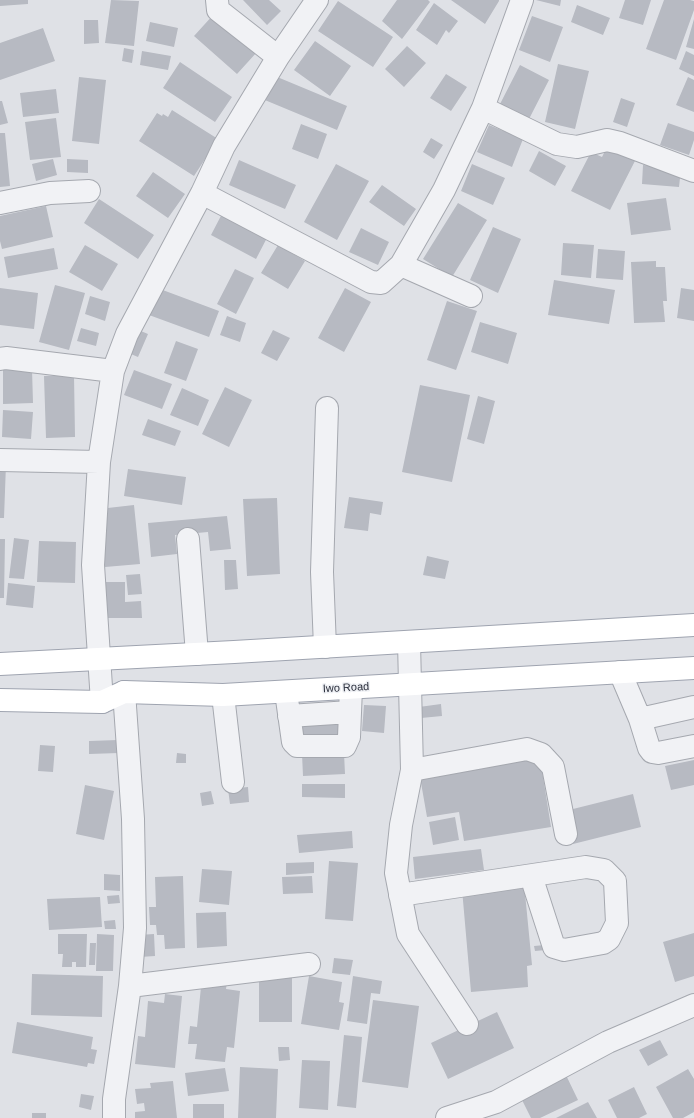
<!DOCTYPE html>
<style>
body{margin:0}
canvas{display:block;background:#dfe1e6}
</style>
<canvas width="694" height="1118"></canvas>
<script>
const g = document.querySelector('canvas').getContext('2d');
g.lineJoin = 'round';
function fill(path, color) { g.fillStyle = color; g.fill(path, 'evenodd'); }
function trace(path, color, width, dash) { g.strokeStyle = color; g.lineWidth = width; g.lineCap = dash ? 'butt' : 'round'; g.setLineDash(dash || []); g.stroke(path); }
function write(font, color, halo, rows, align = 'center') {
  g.font = font + ' Arial,sans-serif'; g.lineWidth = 3; g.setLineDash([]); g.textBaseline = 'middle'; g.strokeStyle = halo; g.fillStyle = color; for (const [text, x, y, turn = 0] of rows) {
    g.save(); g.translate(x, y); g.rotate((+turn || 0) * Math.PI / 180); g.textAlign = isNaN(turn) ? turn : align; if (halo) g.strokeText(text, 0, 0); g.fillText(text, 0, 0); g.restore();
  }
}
fill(new Path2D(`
 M0,0H28V4L0,6Z
 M111,0L139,1L134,46L105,43Z
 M243,0H269L281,11L267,25Z
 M397,0H428L430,2L402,39L382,21Z
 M451,0H499V1L485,24Z
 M536,0H561L560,6Z
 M625,0H651L643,25L619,18Z
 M664,0H690L694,1V10L676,60L646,49Z
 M338,1L393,37L373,67L318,31Z
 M434,3L458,21L449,33L446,30L437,45L416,30Z
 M577,5L610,18L603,35L571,22Z
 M214,14L257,52L237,74L194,36Z
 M532,16L563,27L550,62L519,50Z
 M694,19V49L686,47Z
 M84,20H98L99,43L84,44Z
 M150,22L178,28L174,47L146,41Z
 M43,28L55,61L0,80V43Z
 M315,41L351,66L330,96L294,70Z
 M407,46L426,63L404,87L385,69Z
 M124,48L134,50L132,63L122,61Z
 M142,51L171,56L168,70L140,65Z
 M686,51L694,55V76L679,69Z
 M180,62L232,97L215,122L163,88Z
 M558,64L589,71L575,129L545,122Z
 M520,65L549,80L529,119L500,104Z
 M270,74L347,106L337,130L260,98Z
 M446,74L467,87L451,111L430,98Z
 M79,77L106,80L99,144L72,141Z
 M688,77L694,80V112L676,105Z
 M56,89L59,113L23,117L20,93Z
 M621,98L635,103L627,127L613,122Z
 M0,101H2L8,123L0,125Z
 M172,110L218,139L194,176L139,141L157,113L162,116L163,114L168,117Z
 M56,118L61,157L30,160L25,122Z
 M668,123L694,132V140L689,155L660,145Z
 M301,124L327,134L318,159L292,149Z
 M489,125L523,139L512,167L477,152Z
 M0,133H5L10,186L0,187Z
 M431,138L443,145L434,159L423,152Z
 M609,143L637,157L610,210L571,191L591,152L602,157Z
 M539,151L566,166L555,186L529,171Z
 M53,159L57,175L36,181L32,164Z
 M67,159L88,160V173L67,172Z
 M239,160L296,185L285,209L229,185Z
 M336,164L369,181L337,240L304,222Z
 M472,164L505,178L493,205L461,191Z
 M643,165L681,169L679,187L642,184Z
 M153,172L185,194L168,218L136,196Z
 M382,185L416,209L404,226L369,202Z
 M666,198L671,230L631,235L627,203Z
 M99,199L154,235L138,259L84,223Z
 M458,203L487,220L452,277L423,259Z
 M46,206L53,237L2,249L0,241V216Z
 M224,210L269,234L256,259L211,235Z
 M493,227L521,239L498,293L470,280Z
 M361,228L389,242L378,265L349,252Z
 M563,243L594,245L591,278L561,275Z
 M85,245L118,264L102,291L69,272Z
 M278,245L305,261L288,289L261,273Z
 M54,248L58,269L8,278L4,257Z
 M598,249L625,251L623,280L596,278Z
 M656,261V267H665L667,301H663L665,322L634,323L631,262Z
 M235,269L254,278L236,314L217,304Z
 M554,280L615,290L609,324L548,315Z
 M55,285L85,293L69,350L39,342Z
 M0,288L38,293L34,329L0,325Z
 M345,288L371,302L344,352L318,338Z
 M681,288L694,290V321L677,318Z
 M160,289L219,311L209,337L149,315Z
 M90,296L110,302L105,321L85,314Z
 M447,301L477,311L456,370L427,360Z
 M227,316L246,323L240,342L220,335Z
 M480,322L517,333L508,364L471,352Z
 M81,328L99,333L96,346L77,341Z
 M136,329L148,334L138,357L126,352Z
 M273,330L290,338L277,361L261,353Z
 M176,341L198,349L186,381L164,373Z
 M3,369H32L33,403L3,404Z
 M134,370L172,384L162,409L124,395Z
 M74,375L75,437L46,438L44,376Z
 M420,385L470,395L452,482L402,472Z
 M225,387L252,400L229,447L202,434Z
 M182,388L209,400L198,426L170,415Z
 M478,396L495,401L484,444L467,439Z
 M3,410L33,412L31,439L2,437Z
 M148,419L181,431L175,446L142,435Z
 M0,464H6L4,518H0Z
 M128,469L186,477L182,505L124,496Z
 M349,497L383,502L381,515L370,513L368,531L344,528Z
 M277,498L280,574L247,576L243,499Z
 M134,505L140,564L105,567L99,509Z
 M227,516L231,549L210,551L208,532L175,535L177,554L151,557L148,523Z
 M14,538L29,540L24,579L9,578Z
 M0,539H5L4,598H0Z
 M39,541L76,542L75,583L37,582Z
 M427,556L449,561L445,579L423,575Z
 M224,560H236L238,589L225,590Z
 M140,574L142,594L128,595L126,575Z
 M106,582H125V602L141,601L142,618H106Z
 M8,583L35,586L33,608L6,605Z
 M441,704L442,716L421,718L419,707Z
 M364,705L386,706L384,733L362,731Z
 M343,722V734L302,735V723Z
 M118,740L119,753L89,754V741Z
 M40,745L55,746L53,772L38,771Z
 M177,753L186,754V763H176Z
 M344,753L345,774L303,776L302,754Z
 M540,758L551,827L464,841L459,812L427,817L420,777Z
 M694,760V785L671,790L665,766Z
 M302,784H345V798L302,797Z
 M85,785L114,791L104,840L76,834Z
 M248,787L249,802L230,804L228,789Z
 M211,791L214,804L202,806L200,793Z
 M633,794L641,827L573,844L565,811Z
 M455,817L459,840L433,845L429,822Z
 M352,831L353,848L299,853L297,835Z
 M481,849L484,870L415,879L413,857Z
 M329,861L358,863L353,921L325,919Z
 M314,862V873L286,875V863Z
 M202,869L232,871L229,905L199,902Z
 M104,874L120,875V891L104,890Z
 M183,876L185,948L165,949L164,935H157L156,925H150L149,907H156L155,877Z
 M312,876L313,893L283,894L282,877Z
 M524,883L532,965L527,966L528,987L471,992L462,889Z
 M119,895L120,903L108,904L107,896Z
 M100,897L102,927L49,930L47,899Z
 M226,912L227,946L197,948L196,913Z
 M115,920L116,929H105L104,921Z
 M694,933V976L675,982L663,942Z
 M58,934H87L86,967H76V962H72V967H62L63,954H58Z
 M97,934L114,935L113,971H96Z
 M154,934L155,956L140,957L138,935Z
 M90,943H96L95,965H89Z
 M545,945L546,950L535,951L534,946Z
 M334,958L353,960L350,975L332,973Z
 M32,974L103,976L102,1017L31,1015Z
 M259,975H292V1022H259Z
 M309,976L342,982L339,1002L344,1003L339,1030L301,1024Z
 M353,976L382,981L380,994L371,993L367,1024L347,1021Z
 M211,980L227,982L226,989L240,991L234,1048L227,1047L225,1062L195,1059L197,1044H188L190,1026L197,1027L201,987L210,988Z
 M165,994L182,996L175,1068L135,1064L138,1036L145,1037L148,1001L164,1003Z
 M373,1000L419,1006L408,1088L362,1082Z
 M497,1012L514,1048L448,1079L431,1043Z
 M17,1022L93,1037L91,1049L97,1050L94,1064L88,1063L87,1067L12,1053Z
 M344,1035L362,1037L356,1108L337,1106Z
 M660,1040L668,1055L648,1066L639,1050Z
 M278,1047H289L290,1060L279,1061Z
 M302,1060L330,1061L328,1110L299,1108Z
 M240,1067L278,1069L276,1118H238Z
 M225,1068L229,1091L188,1096L185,1073Z
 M688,1069L694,1079V1112L683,1118H673L656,1087Z
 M564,1071L578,1100L540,1118H531L518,1092Z
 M173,1081L177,1118H135V1112L145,1111L144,1103L137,1104L135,1089L151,1088L150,1083Z
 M634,1087L647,1114L639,1118H617L608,1100Z
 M81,1094L94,1096L91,1110L79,1107Z
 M588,1102L597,1118H556Z
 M193,1104H224V1118H193Z
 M32,1113H46V1118H32Z`), '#b7bac2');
const minor = new Path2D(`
 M217,0L218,10L278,57
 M483,108L557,144L577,147L607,140L620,143L694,171
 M202,193L371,282L381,283L401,265L471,296
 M0,203L50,193L89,191
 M401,265L444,190L483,108L522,0
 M0,359L6,358L113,371
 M0,460L99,462
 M188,539L197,654
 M409,642L412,770L401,825L396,873L408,934L467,1024
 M325,647L322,572L327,408
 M620,672L640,719L694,707
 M286,692L293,742L297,746H345L349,737L351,688
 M223,695L233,782
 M102,702L93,565L99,462L113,371L127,334L202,193L224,146L278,57L317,0
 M289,716L350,712
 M640,719L649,748L652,752L658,753L694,746
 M412,770L527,749L541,754L553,767L566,834
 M400,895L586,867L604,870L615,881L617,923L609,939L603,943L564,950L554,947L531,876
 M130,986L309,964
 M114,1118V1099L130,986L135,928L133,819L124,692
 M447,1118L496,1102L608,1042L694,1005`);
const major = new Path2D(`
 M0,664L234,652L694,625
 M0,700L102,702L124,692L223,695L694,668`);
trace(minor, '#a5a8af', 24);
trace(major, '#9fa4b0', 24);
trace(minor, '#f1f2f5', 22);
trace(major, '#fff', 22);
write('11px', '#2a2e3b', '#eef0f4', [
 ["Iwo Road",346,688,-3]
]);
</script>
